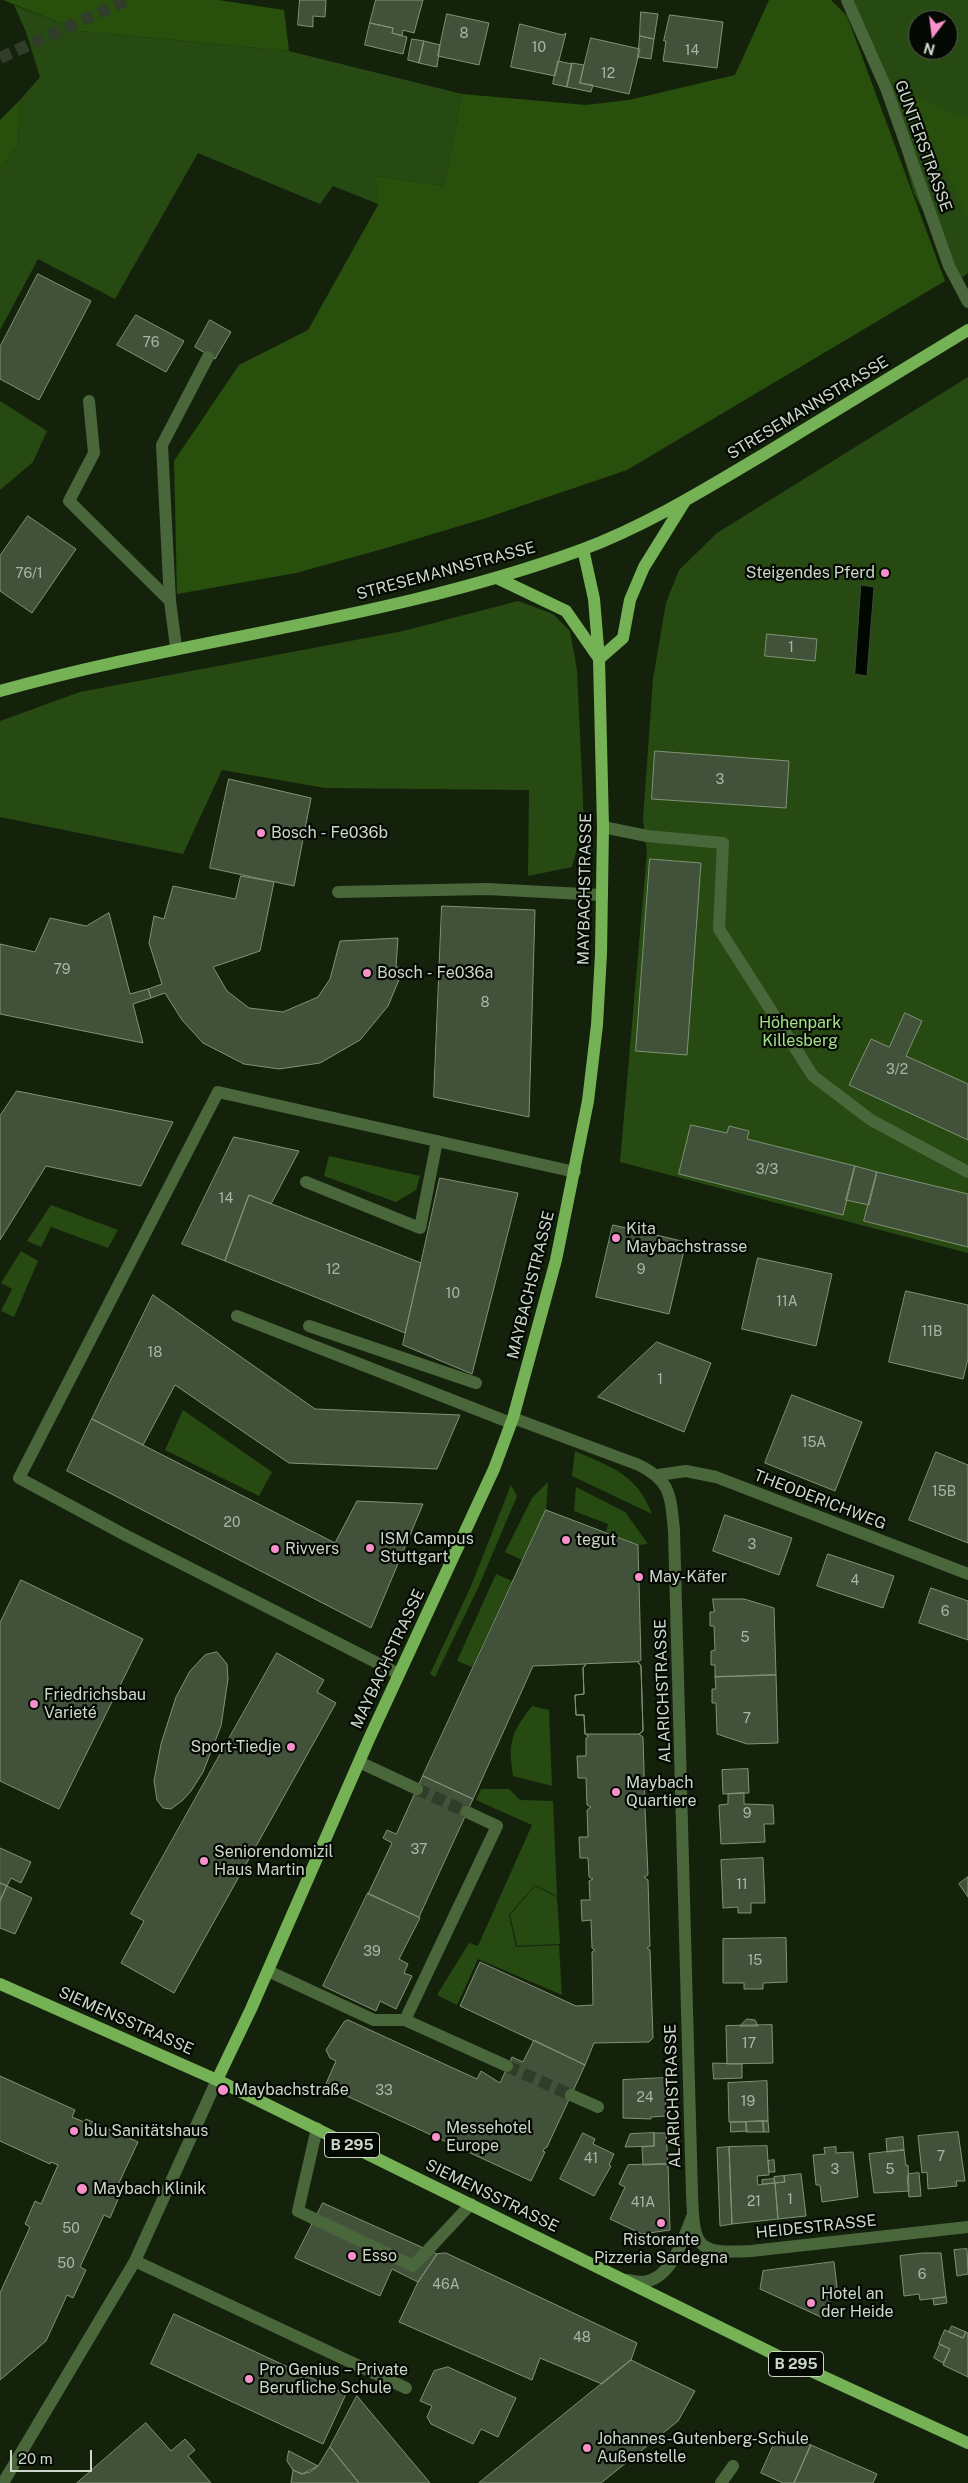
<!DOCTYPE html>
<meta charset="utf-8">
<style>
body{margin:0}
#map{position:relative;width:968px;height:2483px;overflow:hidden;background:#14220c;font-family:"Public Sans",sans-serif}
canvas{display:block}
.north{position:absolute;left:908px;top:10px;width:50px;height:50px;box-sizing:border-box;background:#040903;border:1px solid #545b52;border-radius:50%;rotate:195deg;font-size:14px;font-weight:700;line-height:20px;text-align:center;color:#cdd7c9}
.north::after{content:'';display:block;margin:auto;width:18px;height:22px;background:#f890cb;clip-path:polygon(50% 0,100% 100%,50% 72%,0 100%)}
.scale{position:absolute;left:10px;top:2450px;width:82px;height:22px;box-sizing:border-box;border:2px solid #cdd7c9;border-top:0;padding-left:6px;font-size:15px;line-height:18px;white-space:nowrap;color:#cdd7c9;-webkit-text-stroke:4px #040903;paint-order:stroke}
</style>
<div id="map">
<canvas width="968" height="2483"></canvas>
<div class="north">N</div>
<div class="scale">20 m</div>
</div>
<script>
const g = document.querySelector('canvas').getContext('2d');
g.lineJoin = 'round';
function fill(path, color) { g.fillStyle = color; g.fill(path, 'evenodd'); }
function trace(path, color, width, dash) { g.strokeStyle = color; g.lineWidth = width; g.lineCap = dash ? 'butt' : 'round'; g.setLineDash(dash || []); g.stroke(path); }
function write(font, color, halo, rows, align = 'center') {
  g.font = font + ' "Public Sans",sans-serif'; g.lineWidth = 4.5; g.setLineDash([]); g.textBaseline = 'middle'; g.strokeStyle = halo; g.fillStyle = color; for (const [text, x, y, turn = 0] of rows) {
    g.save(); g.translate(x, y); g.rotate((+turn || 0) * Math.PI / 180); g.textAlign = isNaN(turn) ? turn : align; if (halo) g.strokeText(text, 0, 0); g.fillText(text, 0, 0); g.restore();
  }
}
fill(new Path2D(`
 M852,0H968V273L960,279L914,194L879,69ZM918,20H948V50H918Z
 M14,5L80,31L289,51L462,94L444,186L378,176V204L333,186L320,204L198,153L115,299L38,259L0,330V169L18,145L20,100L40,77L26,32Z
 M968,377V1253L620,1162L647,852L643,819L653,679L666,603L679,570L717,533Z
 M0,401L47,431L33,462L0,490Z
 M518,601L553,614L570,631L577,670L584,822L572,867L528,876L529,790L325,788L222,770L183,854L0,817V721L80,692L403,631Z
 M329,1156L420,1176L416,1190L396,1202L324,1176Z
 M51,1205L118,1230L108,1248L51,1227L41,1247L27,1241Z
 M21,1251L38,1261L14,1317L1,1311L12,1289L1,1283Z
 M183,1410L272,1472L259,1496L165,1450Z
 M575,1451C611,1467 637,1474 652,1514L572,1476Z
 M548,1482L546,1510L522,1560L505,1552L532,1498Z
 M511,1485L517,1496L478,1588L435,1677L430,1674L471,1586Z
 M576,1487L625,1512L648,1544L638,1545L606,1532L608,1524L574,1511Z
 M496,1574L512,1581L472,1667L457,1661Z
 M532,1706L549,1710L552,1786L513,1776C508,1742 511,1733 532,1706Z
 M481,1789H509L520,1800L553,1801L557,1896L535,1885L509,1915L516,1947L559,1945L562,1995L478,1959L457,2005L437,1995L469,1943L478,1946L532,1825L476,1800Z
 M535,1886L557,1897L560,1944L517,1946L510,1915Z`), '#274a12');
fill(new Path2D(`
 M3,0H218L284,10L289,51L80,31Z
 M769,0H831L847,16L945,281L627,470L483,519L386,548L296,573L177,594L174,461L239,365L308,330L378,205V176L444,186L462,94L586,105L629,100L735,75Z
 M905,92L968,119V217Z
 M20,100L18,145L0,169V120Z`), '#28500c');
const water = new Path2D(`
 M861,585L874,587L867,676L855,674Z`);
fill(water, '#000900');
trace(water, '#3e473c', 1);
const building = new Path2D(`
 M300,0H326L325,17L313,16V27L298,25Z
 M376,0H423L414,33L403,30L402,36L392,33L393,28L370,23Z
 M641,12L658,14L654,39L640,36Z
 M447,14L489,23L479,65L438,56Z
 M670,15L723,22L717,68L663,61L666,41H664Z
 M370,23L393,28L392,33L407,37L403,54L365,45Z
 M520,24L563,35L566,33L555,76L511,67Z
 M640,36L654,39L651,59L638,57Z
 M591,38L640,49L629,94L580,83Z
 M412,39L424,41L419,63L408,60Z
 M424,41L440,45L437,67L419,63Z
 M558,61L572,64L567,87L553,84Z
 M572,63L584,65L580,83L593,85L591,92L567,87Z
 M38,274L91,301L39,400L0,379V347Z
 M136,315L184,341L166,372L117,345Z
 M210,320L231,332L215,359L195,347Z
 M28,516L76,549L32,613L0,591V556Z
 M767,634L817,639L815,661L765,656Z
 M655,751L789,761L786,808L652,799Z
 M229,779L311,798L294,886L210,868Z
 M650,859L701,863L687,1055L636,1051Z
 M241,876L274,882L260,951L213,967L227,991L249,1008L283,1012L318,997L330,979L340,941L398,938L396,967L404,968L388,1006L360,1040L320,1063L279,1069L244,1064L203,1043L182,1020L165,993L151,998L148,989L162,984L149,943L154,916L164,919L173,886L235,899Z
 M442,906L535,910L529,1117L434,1097Z
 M109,913L130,994L148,989L151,998L133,1004L143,1043L0,1014V944L35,952L50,918L86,926Z
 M905,1013L922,1021L906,1056L968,1084V1140L849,1085L871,1039L889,1047Z
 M17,1091L173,1122L141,1186L46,1166L0,1240V1116Z
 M691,1125L727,1133L729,1126L749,1131L747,1139L855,1166L843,1215L679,1174Z
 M234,1137L299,1151L271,1204L249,1195L225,1261L182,1244Z
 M855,1166L877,1172L869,1205L846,1200Z
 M877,1172L968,1194V1247L864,1221Z
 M440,1178L518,1193L472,1374L403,1345Z
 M249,1195L421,1263L405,1333L225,1261Z
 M613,1225L686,1242L669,1314L596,1297Z
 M758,1258L832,1274L816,1346L742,1329Z
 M906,1291L968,1305V1359L963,1379L889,1362Z
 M153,1295L315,1409L460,1415L437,1469L289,1463L175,1385L143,1445L92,1419Z
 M657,1342L711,1363L684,1432L598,1397Z
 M792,1395L862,1422L835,1491L765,1463Z
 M92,1419L335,1543L357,1501L423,1504L371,1628L67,1471Z
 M936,1452L968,1465V1543L909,1520Z
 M546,1510L638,1545L641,1660L638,1662L641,1666L643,1731L639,1734L643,1737L645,1803L642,1806L645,1808L648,1875L644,1877L648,1880L650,1946L647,1948L650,1950L653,2038L649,2042L594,2043L585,2065L460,2006L480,1962L576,2006L593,2005L592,1952L595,1950L592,1948L591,1920L582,1921L581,1900H590L589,1881L593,1879L589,1877L588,1858H580L579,1837H588L587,1810L591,1807L587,1805L586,1778H578L577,1756H586V1738L589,1736L585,1734L584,1715H576L575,1695L584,1694L583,1668L586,1664L533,1666L473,1799L423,1776Z
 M725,1515L792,1538L779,1575L713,1551Z
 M828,1554L894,1576L883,1608L817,1586Z
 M21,1580L143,1639L59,1809L0,1781V1623Z
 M931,1588L968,1601V1640L919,1623Z
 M713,1599H744L774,1608L776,1675L715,1677V1665H711V1651L715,1650L714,1626H710V1612H714Z
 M217,1652L227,1664L228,1679L221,1726L203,1772L191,1791L183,1800L171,1809L163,1808L157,1800L154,1781L161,1744L176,1697L190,1671L205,1655Z
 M277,1653L324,1680L317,1692L336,1703L174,1993L121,1963L144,1921L131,1914Z
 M638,1662L641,1666L643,1731L639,1734H585L584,1715H576L575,1695L584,1694L583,1668L586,1664Z
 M776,1675L778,1743L747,1744L717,1734L716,1703H712V1689H716L715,1677Z
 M748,1769L749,1793L723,1794L722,1770Z
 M423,1776L473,1799L419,1917L368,1894L392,1843L383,1838L387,1830L396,1834Z
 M744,1793V1804L773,1805L774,1824H764L765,1842L721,1844L719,1805L728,1804V1794Z
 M0,1848L31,1862L21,1883L11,1878L7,1886L0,1883Z
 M763,1858L765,1903H751V1913H738V1907L723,1908L721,1860Z
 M968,1877V1897L959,1884Z
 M0,1883L7,1886L0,1901Z
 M7,1886L32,1898L15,1934L0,1928V1901Z
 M368,1893L420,1918L399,1959L408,1964L404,1973L412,1976L396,2009L380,2001L376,2011L323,1986Z
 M786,1938L787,1982L763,1983V1989H744V1983H723V1939Z
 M747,2019L755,2020L758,2026H740Z
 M348,2020L477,2079L481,2071L500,2083L512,2057L523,2062L534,2040L585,2065L547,2147L544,2149L543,2151L545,2152L531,2181L325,2086L336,2061L330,2058L326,2050L344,2022Z
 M772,2025L773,2063L727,2064L726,2026Z
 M713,2063L742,2064V2078L714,2079Z
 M0,2076L75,2110L72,2117L84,2122L86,2119L138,2142L117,2187L122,2190L110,2218L104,2215L80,2267L86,2270L73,2298L67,2295L46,2341L0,2380V2293L30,2227L25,2224L35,2201L41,2204L58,2165L51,2162L50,2164L0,2141Z
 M665,2078L666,2116L651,2117V2119L623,2118V2080Z
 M767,2081L768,2121L729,2122L728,2083Z
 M763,2121L764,2132H746V2122Z
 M763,2121H768L769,2132H764Z
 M731,2122H746L747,2131L731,2132Z
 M958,2132L965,2181H956L957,2186L928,2189L927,2172L922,2173L918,2136Z
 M583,2133L595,2139L593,2144L614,2154L609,2165L611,2166L594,2196L560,2179Z
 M654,2133V2146L625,2147L630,2134Z
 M654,2133H666L668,2164L643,2165L642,2147L654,2146Z
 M903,2137L904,2150L887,2152L886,2139Z
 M767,2146L769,2175L757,2176L758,2185L775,2183L778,2219L732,2224L729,2147Z
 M729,2147L732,2224L720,2226L717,2148Z
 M836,2147V2153L853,2152L858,2197L822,2202L820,2185H816L813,2155L825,2154L824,2148Z
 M904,2150L906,2166L908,2165L909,2191L874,2193L869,2154Z
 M774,2160L775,2172H769L768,2161Z
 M668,2164L670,2230L642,2234L610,2219L625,2187L619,2184L628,2165Z
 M919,2173L921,2196L909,2197L907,2177L909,2174Z
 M801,2174L806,2216L778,2219L775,2183L785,2182L784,2176Z
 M784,2176L785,2182L775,2183L774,2177Z
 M774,2179L775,2183L762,2184V2180Z
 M323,2203L437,2254L418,2282L392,2269L380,2296L295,2258Z
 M967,2249L968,2274L957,2276L954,2250Z
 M446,2253L637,2343L631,2360L602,2384L540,2358L532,2380L399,2322L418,2282L437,2254Z
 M923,2253H941L946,2297L920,2300L919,2294L904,2296L900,2256Z
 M834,2262L837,2287L823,2318L760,2289L763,2271Z
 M946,2297L947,2303L934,2305L933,2299Z
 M174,2314L346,2394L323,2444L151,2364Z
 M952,2326L966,2332L963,2338L949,2332Z
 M945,2330L963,2338L966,2332L968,2333V2377L943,2365L950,2349L939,2344Z
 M940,2344L950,2349L943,2363L934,2358Z
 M631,2360L695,2391L678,2421L601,2483H479Z
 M448,2367L516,2398L498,2437L481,2429L473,2444L431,2424L427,2417L432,2406L420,2401L434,2371Z
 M357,2396L430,2483H359L330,2447Z
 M146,2423L171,2451L185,2439L195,2450L188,2456L211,2483H77Z
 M780,2431L811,2445L794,2483H783L761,2473Z
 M811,2445L877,2474L873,2483H794Z
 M330,2447L359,2483H291L293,2470L302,2474L310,2472L318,2466Z
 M289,2451L318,2466L302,2474L293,2470L287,2461Z`);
fill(building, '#42523a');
trace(building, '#809277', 1);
trace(new Path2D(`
 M0,58L127,0
 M417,1789L467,1812
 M507,2066L571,2095`), '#303d28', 12, [12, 6]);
trace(new Path2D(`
 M847,0L886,88L949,266L968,302
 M89,401L94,453L69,501L170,601
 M176,647L170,601L162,445L208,357
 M603,827L647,836L723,843L719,929L813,1076L871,1120L968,1172
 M338,892L487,889L602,895
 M306,1182L420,1228L437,1141
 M237,1316L511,1423
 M309,1326L476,1383
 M513,1418L639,1465C672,1482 670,1495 674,1530L692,2194C694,2248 696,2254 751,2251L968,2227
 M658,1475L686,1471L716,1477L968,1574
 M399,1674L125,1535L19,1478L218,1092L575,1172
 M359,1762L417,1789
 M467,1812L497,1826L405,2020L507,2066
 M268,1971L374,2020H405
 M571,2095L598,2107
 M317,2128L298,2211L413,2266L471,2204
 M135,2261L406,2388
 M627,2280C632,2281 638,2282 643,2282C672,2279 683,2239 692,2217
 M3,2483L135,2261L217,2080
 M721,2483L733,2466`), '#4a673c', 12);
trace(new Path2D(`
 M497,578L566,611L598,657
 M599,659L623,638L630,600L644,567L685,501
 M0,691C192,637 393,619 581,550C646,526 707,488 766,453C834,412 901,371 968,330
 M0,1984L217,2080L774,2354L968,2443
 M217,2080L251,2009L369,1739L494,1469L513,1418L556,1260L588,1101L597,1025L601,954L603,827L599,659L594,599L583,549`), '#75b255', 12);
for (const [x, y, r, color] of [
 [885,573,5,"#f890cb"],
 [261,833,5,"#f890cb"],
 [367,973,5,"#f890cb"],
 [616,1238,5,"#f890cb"],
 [566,1540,5,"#f890cb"],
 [370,1548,5,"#f890cb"],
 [275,1549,5,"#f890cb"],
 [639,1577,5,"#f890cb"],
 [34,1704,5,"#f890cb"],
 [291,1747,5,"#f890cb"],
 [616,1792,5,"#f890cb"],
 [204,1861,5,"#f890cb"],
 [223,2090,6,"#f890cb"],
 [74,2131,5,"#f890cb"],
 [436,2137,5,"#f890cb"],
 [82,2189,6,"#f890cb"],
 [661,2223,5,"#f890cb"],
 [352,2256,5,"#f890cb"],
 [811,2303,5,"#f890cb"],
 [249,2379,5,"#f890cb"],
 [587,2448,5,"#f890cb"]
]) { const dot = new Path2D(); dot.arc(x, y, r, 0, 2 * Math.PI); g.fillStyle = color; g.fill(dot); trace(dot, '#040903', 2); }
write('14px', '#aab6a5', null, [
 ["8",464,34],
 ["10",539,48],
 ["14",692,51],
 ["12",608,74],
 ["76",151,343],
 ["76/1",29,574],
 ["1",791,648],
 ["3",720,780],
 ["79",62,970],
 ["8",485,1003],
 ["3/2",897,1070],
 ["3/3",767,1170],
 ["14",226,1199],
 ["12",333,1270],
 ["9",641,1270],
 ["10",453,1294],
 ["11A",787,1302],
 ["11B",932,1332],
 ["18",155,1353],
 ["1",660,1380],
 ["15A",814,1443],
 ["15B",944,1492],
 ["20",232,1523],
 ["3",752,1545],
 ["4",855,1581],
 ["6",945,1612],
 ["5",745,1638],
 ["7",747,1719],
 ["9",747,1814],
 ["37",419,1850],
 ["11",742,1885],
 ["39",372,1952],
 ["15",755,1961],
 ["17",749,2044],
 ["33",384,2091],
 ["24",645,2098],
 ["19",748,2102],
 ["7",941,2157],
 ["41",591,2159],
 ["3",835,2170],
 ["5",890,2170],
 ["1",790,2200],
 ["21",754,2202],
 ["41A",643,2203],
 ["50",71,2229],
 ["50",66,2264],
 ["6",922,2275],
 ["46A",446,2285],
 ["48",582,2338]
]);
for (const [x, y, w] of [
 [352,2145,55],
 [796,2364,55]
]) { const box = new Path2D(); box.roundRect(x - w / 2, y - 12.5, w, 25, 4); g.fillStyle = '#040903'; g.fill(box); trace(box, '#cdd7c9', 1); }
write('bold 15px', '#cdd7c9', null, [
 ["B 295",352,2145],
 ["B 295",796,2364]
]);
write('16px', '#cdd7c9', '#040903', [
 ["GUNTERSTRASSE",923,146,70],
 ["STRESEMANNSTRASSE",808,408,-31],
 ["STRESEMANNSTRASSE",446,571,-15],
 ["MAYBACHSTRASSE",585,889,-89],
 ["MAYBACHSTRASSE",531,1285,-76],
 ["THEODERICHWEG",820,1500,21],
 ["MAYBACHSTRASSE",388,1659,-65],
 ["ALARICHSTRASSE",663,1691,-92],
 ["SIEMENSSTRASSE",126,2021,24],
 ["ALARICHSTRASSE",673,2096,-92],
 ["SIEMENSSTRASSE",492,2196,26],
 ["HEIDESTRASSE",816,2227,-6]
]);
write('16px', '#cdd7c9', '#040903', [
 ["Steigendes Pferd",875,573,"right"],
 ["Bosch - Fe036b",271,833],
 ["Bosch - Fe036a",377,973],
 ["Kita",626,1229],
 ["Maybachstrasse",626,1247],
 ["ISM Campus",380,1539],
 ["Stuttgart",380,1557],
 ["tegut",576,1540],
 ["Rivvers",285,1549],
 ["May-Käfer",649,1577],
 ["Friedrichsbau",44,1695],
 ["Varieté",44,1713],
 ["Sport-Tiedje",281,1747,"right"],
 ["Maybach",626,1783],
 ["Quartiere",626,1801],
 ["Seniorendomizil",214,1852],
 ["Haus Martin",214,1870],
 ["Maybachstraße",234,2090],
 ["Messehotel",446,2128],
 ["Europe",446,2146],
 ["blu Sanitätshaus",84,2131],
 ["Maybach Klinik",93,2189],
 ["Ristorante",661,2240,"center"],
 ["Pizzeria Sardegna",661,2258,"center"],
 ["Esso",362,2256],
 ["Hotel an",821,2294],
 ["der Heide",821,2312],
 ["Pro Genius – Private",259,2370],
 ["Berufliche Schule",259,2388],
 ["Johannes-Gutenberg-Schule",597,2439],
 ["Außenstelle",597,2457]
], 'left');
write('16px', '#a4e186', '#040903', [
 ["Höhenpark",800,1023],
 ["Killesberg",800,1041]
]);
</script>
